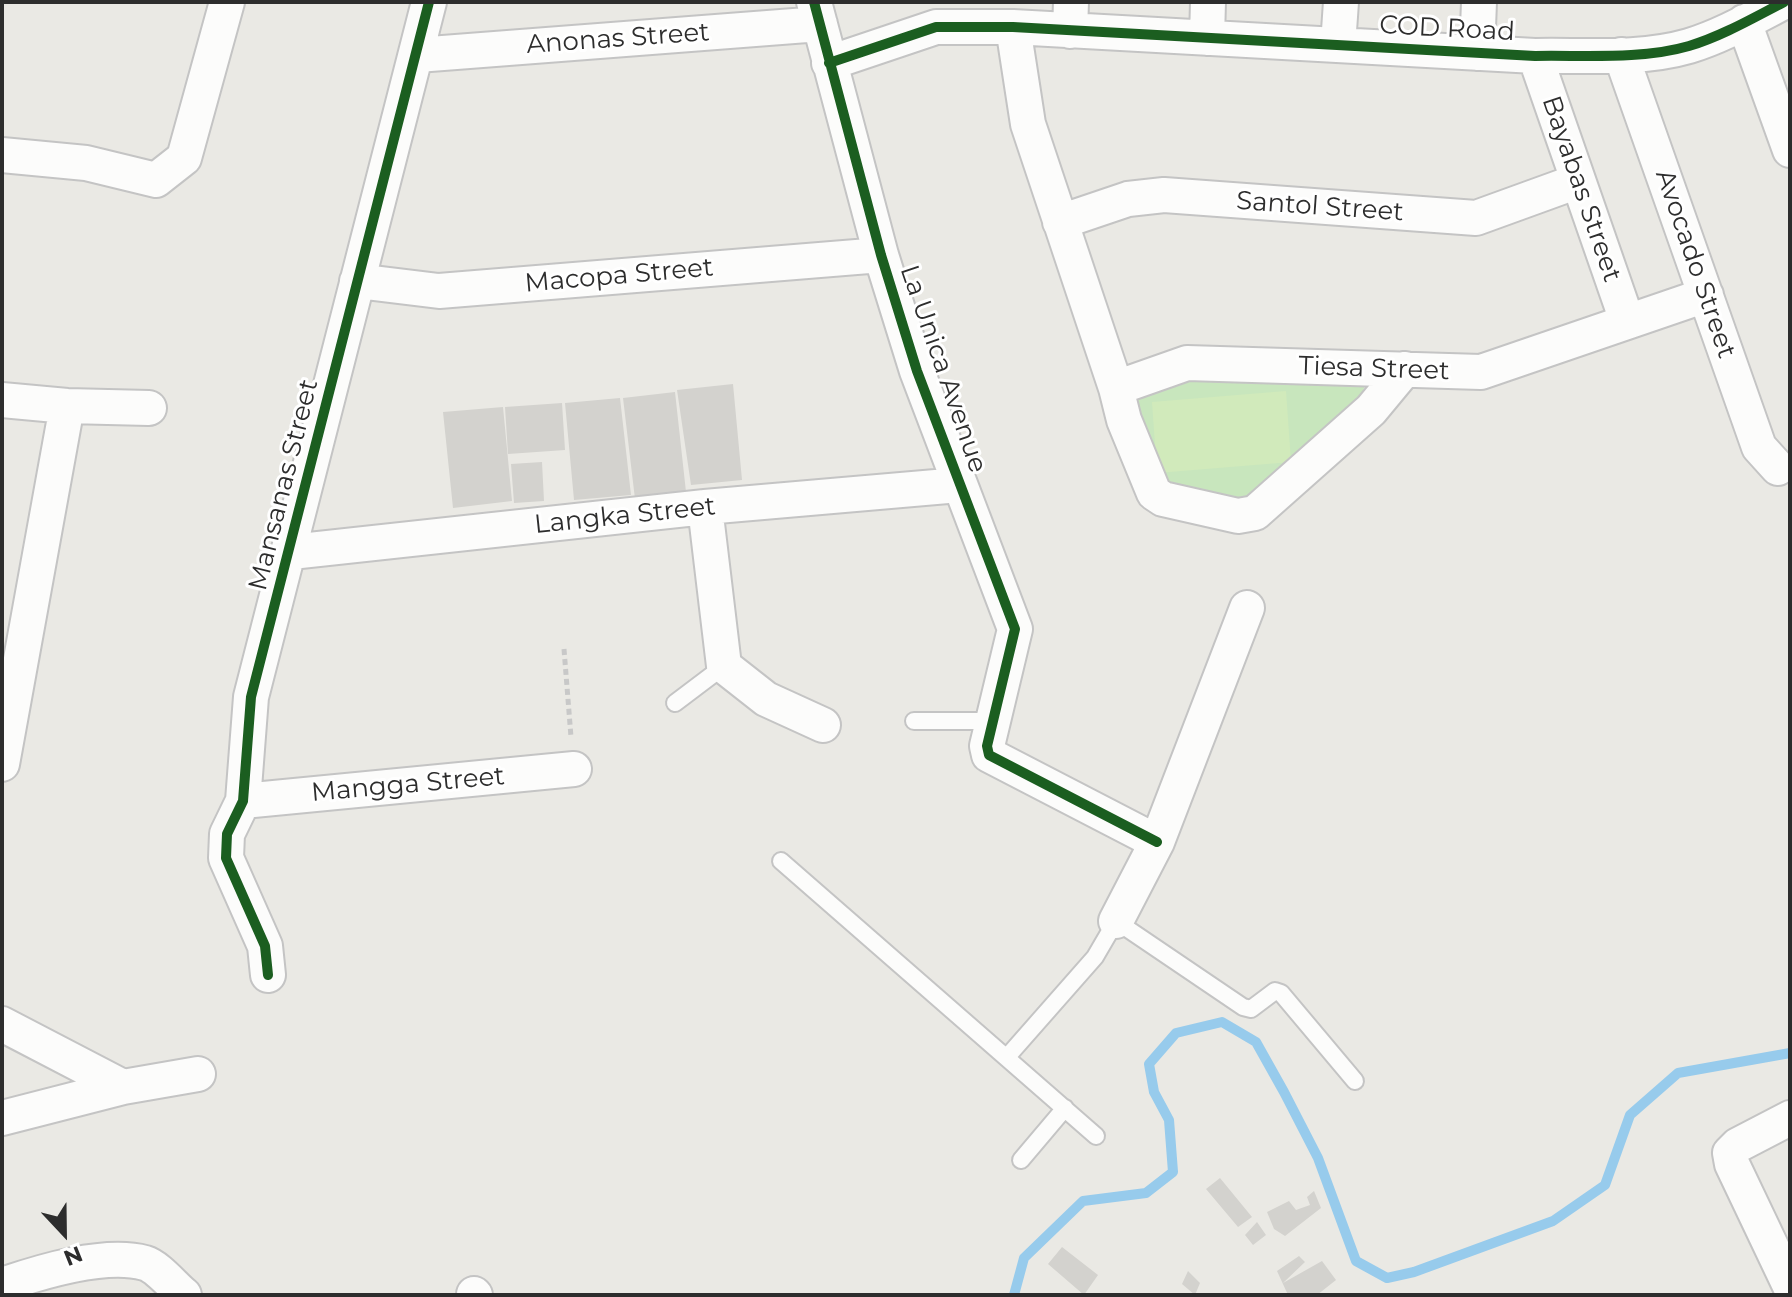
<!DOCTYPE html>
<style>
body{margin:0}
#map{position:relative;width:1792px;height:1297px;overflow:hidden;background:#eae9e4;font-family:Montserrat,sans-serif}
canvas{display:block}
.frame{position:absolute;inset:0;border:4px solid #2d2d2d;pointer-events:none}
.north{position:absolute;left:24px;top:1193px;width:80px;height:80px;-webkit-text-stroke:6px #fff;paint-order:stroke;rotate:158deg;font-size:22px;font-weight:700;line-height:32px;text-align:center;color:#2d2d2d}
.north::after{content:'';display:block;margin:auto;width:28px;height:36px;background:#2d2d2d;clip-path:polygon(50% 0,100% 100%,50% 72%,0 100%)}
</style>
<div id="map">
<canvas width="1792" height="1297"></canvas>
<div class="frame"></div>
<div class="north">N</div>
</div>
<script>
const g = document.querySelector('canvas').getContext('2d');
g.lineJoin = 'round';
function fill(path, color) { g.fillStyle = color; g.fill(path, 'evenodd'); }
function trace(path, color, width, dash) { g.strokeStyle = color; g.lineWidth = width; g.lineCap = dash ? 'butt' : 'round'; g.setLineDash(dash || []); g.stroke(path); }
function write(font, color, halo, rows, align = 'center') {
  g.font = font + ' Montserrat,sans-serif'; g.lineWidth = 6; g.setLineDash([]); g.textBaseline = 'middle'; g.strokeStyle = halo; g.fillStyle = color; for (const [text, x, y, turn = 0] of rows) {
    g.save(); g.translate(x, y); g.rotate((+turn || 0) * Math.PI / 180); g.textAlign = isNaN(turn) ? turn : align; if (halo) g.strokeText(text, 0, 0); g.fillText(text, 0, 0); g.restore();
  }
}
fill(new Path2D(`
 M1190,380L1365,385L1359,403L1241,504L1160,486L1132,400Z`), '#c8e6bd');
fill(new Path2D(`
 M1286,391L1291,462L1157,473L1152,402Z`), '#d1eabb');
trace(new Path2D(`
 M1014,1295L1024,1258L1083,1201L1146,1193L1173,1172L1169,1120L1154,1092L1149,1064L1176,1033L1222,1022L1256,1042L1284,1092L1318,1158L1356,1261L1387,1278L1414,1272L1553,1221L1605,1185L1630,1115L1678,1073L1790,1053`), '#97cbec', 10);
fill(new Path2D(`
 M733,384L742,480L691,485L677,390Z
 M675,392L686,492L635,499L623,398Z
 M620,398L631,495L574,500L565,403Z
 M562,403L565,450L508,454L505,407Z
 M503,407L512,501L453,508L443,412Z
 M542,462L544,501L514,503L511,464Z
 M1220,1178L1252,1217L1238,1227L1206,1189Z
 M1314,1191L1321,1208L1285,1236L1274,1229L1267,1212L1289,1201L1296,1210L1310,1205L1307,1197Z
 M1257,1222L1266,1235L1253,1245L1245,1235Z
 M1062,1247L1098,1275L1084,1295L1048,1264Z
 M1299,1256L1305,1262L1283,1283L1322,1261L1336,1280L1317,1295H1288L1277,1271Z
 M1188,1271L1200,1283L1195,1295L1182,1284Z`), '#d3d2ce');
const lane = new Path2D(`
 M675,703L724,666
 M914,721H993
 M781,861L1096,1136
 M1007,1057L1095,957L1116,921L1243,1007L1251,1009L1275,991L1281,993L1355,1081
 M1021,1160L1065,1108`);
const street = new Path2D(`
 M814,2L881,255L917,371L1015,629L987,746L989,755L1157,842
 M1744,22L1790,150
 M1013,27L1028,124L1116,388L1124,420L1154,493L1163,499L1238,516L1255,513L1371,410L1405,369
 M1070,31L1071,2
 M1207,38L1208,2
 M1338,45L1341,2
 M1477,53L1479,2
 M417,55L820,24
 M1621,55L1759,447L1778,468
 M1535,56L1627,321
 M829,63L936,27H1013L1535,56C1584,55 1641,60 1689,46C1722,36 1753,18 1784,2
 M2,155L86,163L156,180L184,158L227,2
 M1060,222L1128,199L1164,195L1476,218L1578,181
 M357,281L439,291L881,255
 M1116,388L1187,363L1481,372L1706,295
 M2,400L67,406L149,408
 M705,507L724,666L766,699L823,725
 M291,552L705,507L959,485
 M2,764L67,406
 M243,801L574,769
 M1116,921L1157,842L1247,608
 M268,975L265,946L226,858L227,834L243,801L251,697L429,2
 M2,1024L123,1087
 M2,1118L123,1087L198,1074
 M1790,1118L1738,1145L1730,1153L1732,1164L1790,1286
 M2,1285C40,1272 105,1252 145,1263C158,1267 173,1286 184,1295
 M474,1294L475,1295`);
trace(lane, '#c4c4c4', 20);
trace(street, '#c4c4c4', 38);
trace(new Path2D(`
 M564,649L571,737`), '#c8c8c8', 5, [6, 4]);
trace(lane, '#fcfcfb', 16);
trace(street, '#fcfcfb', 34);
trace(new Path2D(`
 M814,2L881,255L917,371L1015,629L987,746L989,755L1157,842
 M829,63L936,27H1013L1535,56C1584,55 1641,60 1689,46C1722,36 1753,18 1784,2
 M268,975L265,946L226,858L227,834L243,801L251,697L429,2`), '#1b5e20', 10);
write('26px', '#2d2d2d', '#fff', [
 ["COD Road",1447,29,3],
 ["Anonas Street",618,39,-4],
 ["Bayabas Street",1581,189,71],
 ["Santol Street",1320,207,4],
 ["Avocado Street",1695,264,71],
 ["Macopa Street",619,276,-5],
 ["La Unica Avenue",943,369,71],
 ["Tiesa Street",1374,369,2],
 ["Mansanas Street",284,485,-76],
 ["Langka Street",625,516,-6],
 ["Mangga Street",408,785,-5]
]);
</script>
